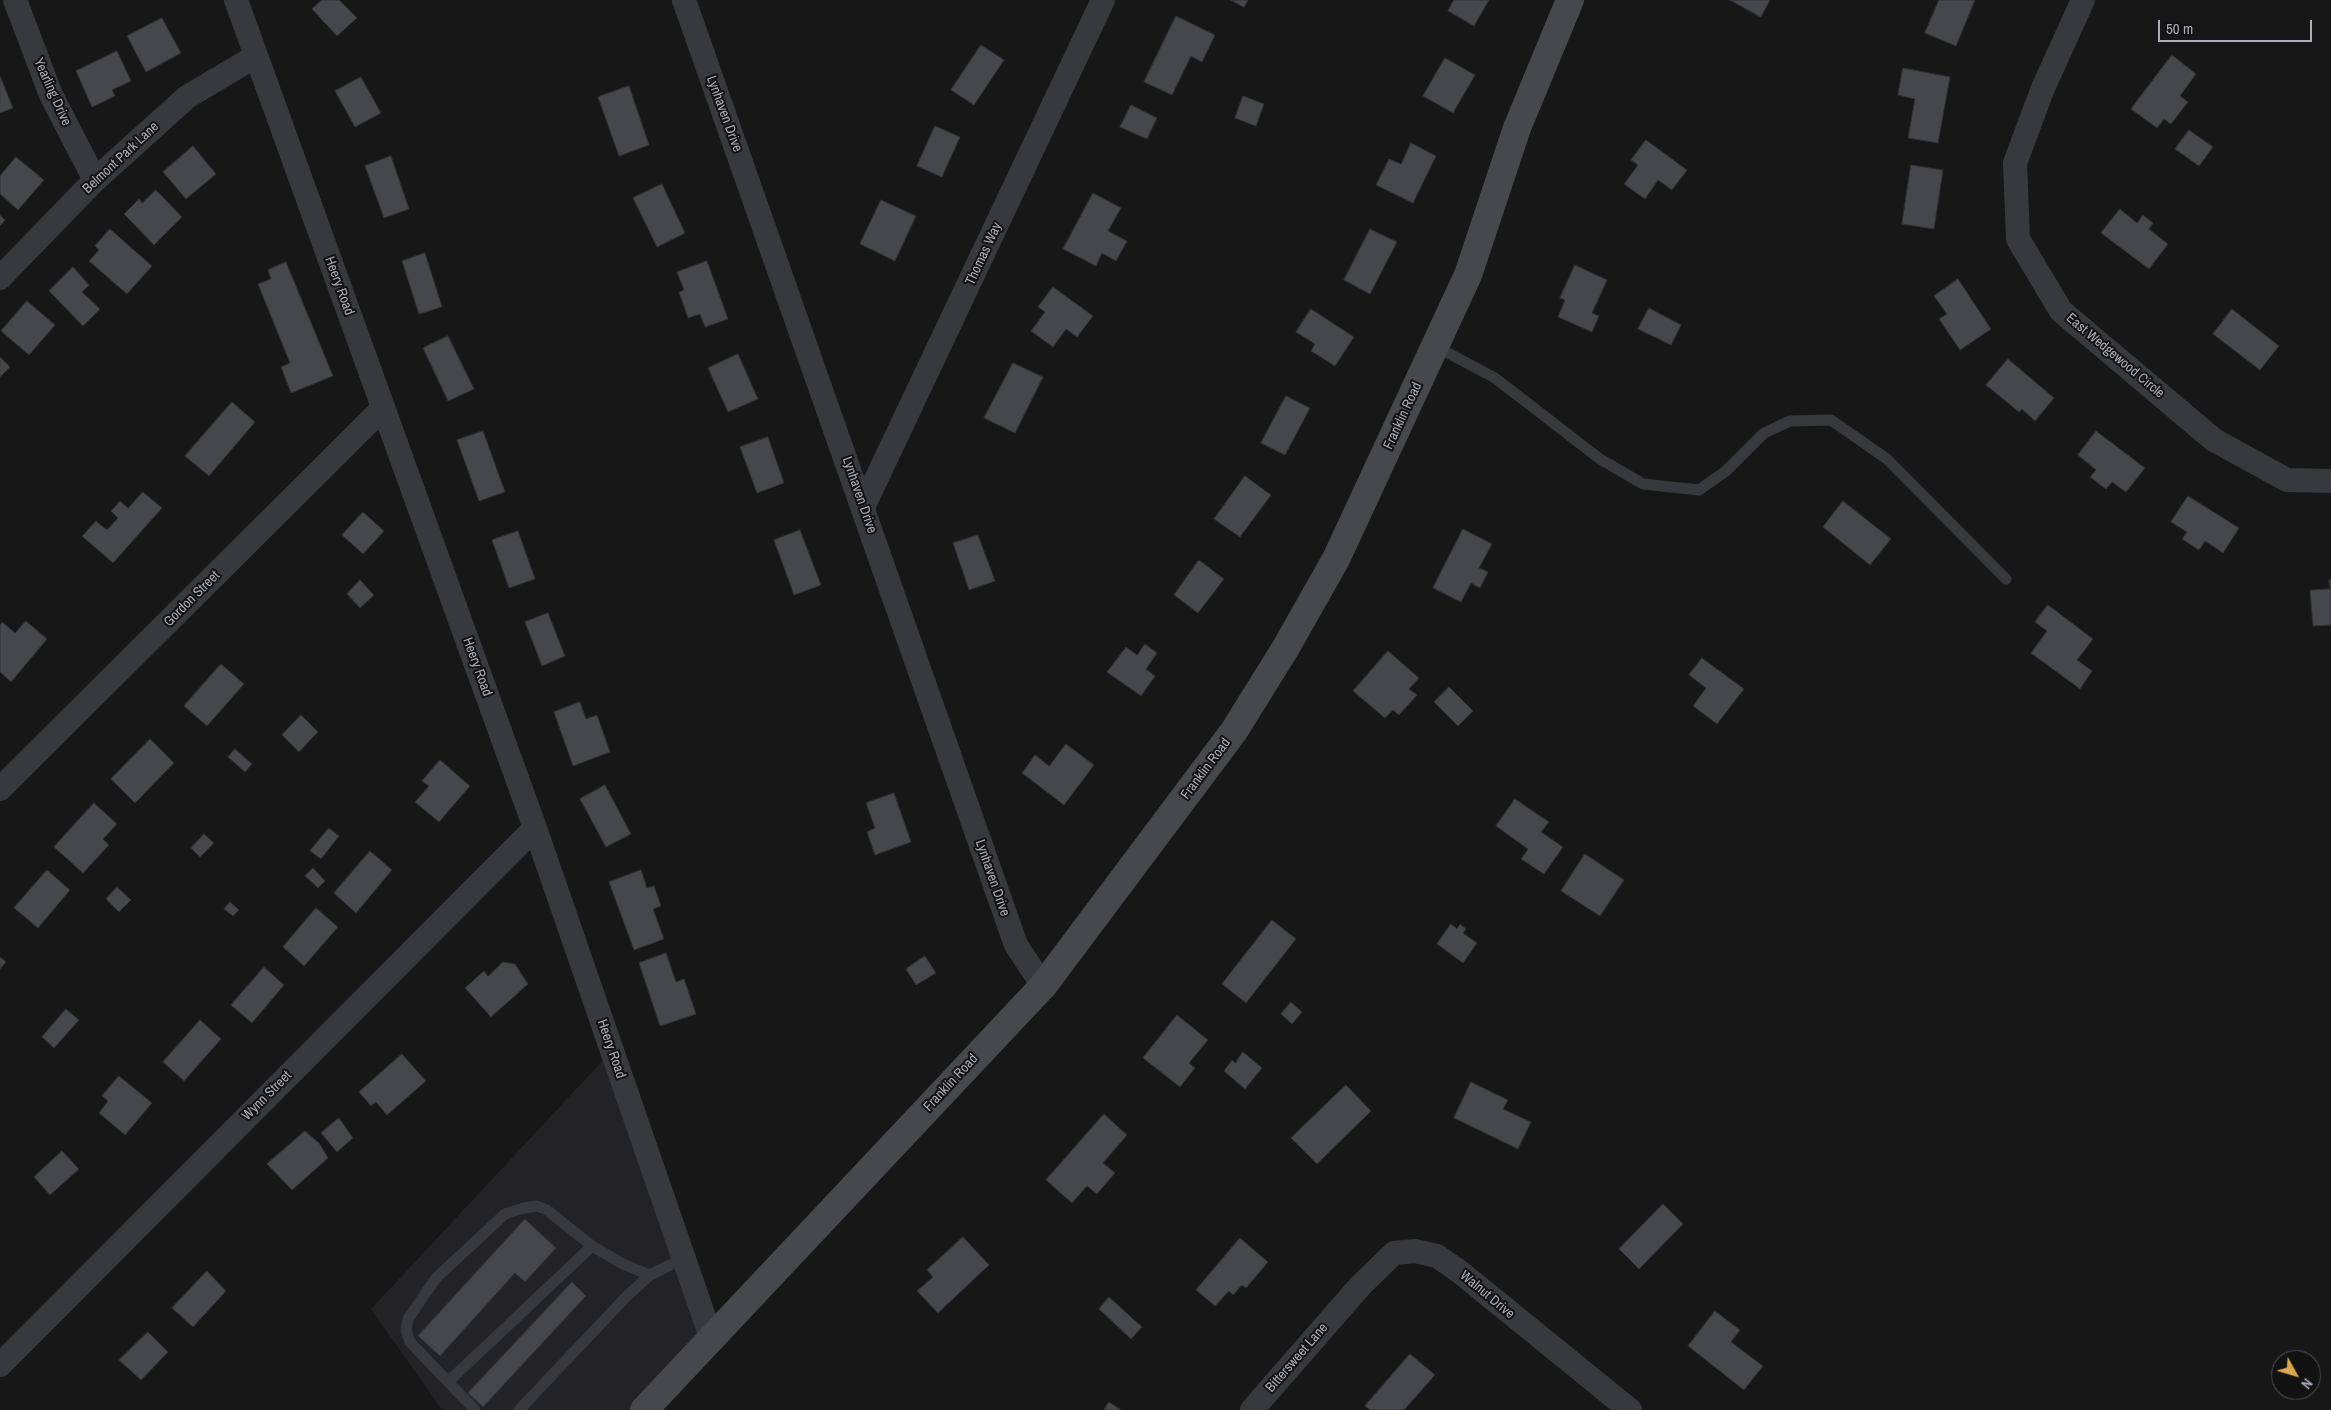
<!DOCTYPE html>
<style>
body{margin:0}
#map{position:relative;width:2331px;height:1410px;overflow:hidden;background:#171718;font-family:"Archivo Narrow",sans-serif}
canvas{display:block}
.north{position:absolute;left:2271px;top:1350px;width:50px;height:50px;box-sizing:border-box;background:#121213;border:1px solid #4f5054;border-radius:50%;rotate:129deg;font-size:14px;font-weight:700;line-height:20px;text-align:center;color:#aaaeb6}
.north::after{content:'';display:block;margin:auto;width:18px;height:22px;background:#dba84c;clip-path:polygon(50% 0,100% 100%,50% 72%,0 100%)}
.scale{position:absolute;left:2158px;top:20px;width:154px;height:22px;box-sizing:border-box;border:2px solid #aaaeb6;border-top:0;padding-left:6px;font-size:15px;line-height:18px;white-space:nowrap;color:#aaaeb6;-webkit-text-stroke:4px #121213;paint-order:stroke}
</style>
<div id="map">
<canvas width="2331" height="1410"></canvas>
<div class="north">N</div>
<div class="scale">50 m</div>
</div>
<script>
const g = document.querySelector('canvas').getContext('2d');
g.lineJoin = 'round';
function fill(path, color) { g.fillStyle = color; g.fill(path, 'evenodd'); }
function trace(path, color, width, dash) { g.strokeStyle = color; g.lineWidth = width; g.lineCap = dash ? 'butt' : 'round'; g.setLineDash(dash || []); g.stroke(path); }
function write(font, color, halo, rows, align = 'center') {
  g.font = font + ' "Archivo Narrow",sans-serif'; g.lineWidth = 4; g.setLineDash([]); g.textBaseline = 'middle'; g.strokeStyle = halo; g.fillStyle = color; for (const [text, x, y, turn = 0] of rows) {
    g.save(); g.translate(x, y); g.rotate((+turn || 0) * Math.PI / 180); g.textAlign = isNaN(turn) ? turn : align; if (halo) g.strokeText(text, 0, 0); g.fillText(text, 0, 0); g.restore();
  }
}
fill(new Path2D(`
 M607,1056L717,1339L646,1410H442L371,1309Z`), '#232325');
const building = new Path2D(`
 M322,0H339L357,18L337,36L312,9Z
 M1231,0H1248L1244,7Z
 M1454,0H1489L1474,26L1448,11Z
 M1730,0H1770L1761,17Z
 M1939,0H1975L1956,46L1925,33Z
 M1176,16L1215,35L1202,62L1191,56L1172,95L1144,82Z
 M162,18L181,53L146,72L127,36Z
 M981,45L1004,60L974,105L951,90Z
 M117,51L131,81L112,90L115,96L92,107L76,71Z
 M2172,55L2196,74L2180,96L2188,102L2171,124L2164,119L2157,128L2131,109Z
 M1445,58L1475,75L1453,113L1423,96Z
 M1903,68L1950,77L1938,143L1908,138L1915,99L1898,95Z
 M0,76L13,108L0,113Z
 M361,77L381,113L355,127L335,91Z
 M629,86L649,145L619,156L598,97Z
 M1243,96L1264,104L1256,126L1235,118Z
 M1131,105L1157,118L1147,139L1120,127Z
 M935,126L960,137L942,177L917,166Z
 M2189,130L2213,147L2199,166L2175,149Z
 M1646,140L1687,170L1672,190L1658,180L1645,199L1624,184L1638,165L1631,160Z
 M1411,143L1436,156L1413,203L1376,185L1389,159L1401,164Z
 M193,146L216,174L186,199L163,172Z
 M391,156L409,209L384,218L365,166Z
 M16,157L44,180L18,210L0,194V176Z
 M1911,165L1943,170L1934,229L1902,224Z
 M662,184L685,233L657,247L633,198Z
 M156,190L182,217L154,245L124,214L139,199L142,203Z
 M1093,193L1121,208L1108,231L1127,241L1116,261L1102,253L1096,266L1063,249Z
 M881,200L916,216L895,261L860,244Z
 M2120,209L2137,223L2143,215L2153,223L2149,229L2168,244L2149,269L2101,233Z
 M0,215L5,220L0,226Z
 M110,229L152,266L127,294L89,261L99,250L95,246Z
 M1370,229L1397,242L1370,294L1344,280Z
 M425,253L442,307L419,314L402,261Z
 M707,261L728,319L705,327L700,314L688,318L679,292L684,290L677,272Z
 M286,262L333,376L291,393L281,367L290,363L258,284L271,279L268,270Z
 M1575,265L1607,280L1592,313L1599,316L1592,332L1558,317L1565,300L1560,298Z
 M73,267L89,285L82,292L100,309L83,326L49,291Z
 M1958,279L1991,329L1960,350L1939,319L1947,314L1934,296Z
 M1053,287L1093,316L1077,337L1066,329L1053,347L1031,331L1045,312L1038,307Z
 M27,301L55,325L29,355L1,331Z
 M1649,308L1681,325L1671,345L1638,329Z
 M1311,309L1354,337L1335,366L1311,351L1315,344L1296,332Z
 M2232,309L2279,346L2260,370L2213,334Z
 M448,336L474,389L448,401L423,348Z
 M738,354L758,399L728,412L708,368Z
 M0,357L10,367L0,377Z
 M2008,359L2054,398L2035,421L2022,409L2019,412L1986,385Z
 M1013,363L1043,377L1015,433L984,418Z
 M1286,396L1310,408L1285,455L1261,443Z
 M232,402L255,422L209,476L185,456Z
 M483,431L505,492L479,501L457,440Z
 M2096,431L2145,468L2126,492L2112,482L2106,489L2090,477L2096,470L2078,455Z
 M768,437L784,483L757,493L740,447Z
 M1245,476L1271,495L1240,537L1214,519Z
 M143,492L162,508L113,563L82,536L96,521L107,530L118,518L111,511L120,501L128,508Z
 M2188,496L2239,528L2223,553L2205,541L2199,550L2182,539L2187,532L2171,522Z
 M1843,501L1891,539L1870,565L1823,527Z
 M363,512L384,531L363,554L342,535Z
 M1463,529L1492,544L1479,568L1488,572L1480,588L1471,583L1461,602L1433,588Z
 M800,530L821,585L794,595L774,540Z
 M518,531L535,579L509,588L492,540Z
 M978,535L995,581L969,590L953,543Z
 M1199,560L1224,579L1198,613L1174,595Z
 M360,580L374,595L360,608L347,594Z
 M2329,580H2331V625L2313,626L2310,590L2330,589Z
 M2048,605L2093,639L2077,660L2092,671L2080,689L2031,653L2047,631L2035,622Z
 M548,613L565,656L542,666L525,622Z
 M26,621L47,639L11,682L0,672V625L2,622L15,633Z
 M1145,644L1157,653L1146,669L1155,676L1141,696L1107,672L1126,647L1137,655Z
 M1388,651L1419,678L1409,689L1417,695L1399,715L1393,710L1385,718L1353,691Z
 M1702,658L1744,689L1717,724L1693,706L1706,688L1689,675Z
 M221,664L244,684L207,726L184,706Z
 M1449,687L1473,711L1458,726L1434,702Z
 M580,702L586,719L597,715L610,752L573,766L554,712Z
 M301,715L318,732L299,752L282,735Z
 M150,739L174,763L135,803L111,779Z
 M1066,744L1094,765L1064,805L1022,773L1035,755L1049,766Z
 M235,749L252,764L245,772L228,757Z
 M440,760L470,786L439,822L415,802L429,786L422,781Z
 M605,785L631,834L606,847L580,799Z
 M894,793L911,842L875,855L867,832L875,828L866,803Z
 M1515,799L1549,822L1541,832L1563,847L1544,874L1521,859L1528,849L1496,826Z
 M94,803L117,824L103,839L109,845L83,873L54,847Z
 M329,828L339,836L321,859L310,851Z
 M204,834L214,843L200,857L191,848Z
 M370,851L392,870L356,913L334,893Z
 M1585,854L1624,880L1600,916L1561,891Z
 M313,868L325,881L318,888L305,876Z
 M47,870L70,890L38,928L14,908Z
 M641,870L647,888L654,886L661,906L653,909L664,939L634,950L609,882Z
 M117,887L131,900L119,912L106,899Z
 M230,902L239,910L233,916L224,909Z
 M316,908L338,927L304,966L283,947Z
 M1272,920L1296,939L1246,1003L1222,984Z
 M1451,924L1457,929L1460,924L1466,929L1463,933L1477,943L1463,963L1437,944Z
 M666,953L676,982L684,979L696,1014L660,1026L639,963Z
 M925,956L936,973L916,985L906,969Z
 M0,957L6,962L0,969Z
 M503,962L515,964L528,984L491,1017L465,988L484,971L488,976Z
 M264,967L284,985L252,1023L231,1005Z
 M1291,1002L1302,1012L1292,1024L1281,1014Z
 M66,1009L79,1020L54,1048L42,1037Z
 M1177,1015L1208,1040L1189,1063L1195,1068L1180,1087L1143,1058Z
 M200,1020L221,1039L184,1081L163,1062Z
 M1243,1052L1262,1068L1245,1089L1224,1071L1232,1060L1235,1063Z
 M402,1054L426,1081L387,1115L376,1102L371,1106L359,1092Z
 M119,1076L152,1103L125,1135L99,1113L108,1101L102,1096Z
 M1471,1082L1508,1100L1503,1109L1531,1122L1518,1149L1454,1118Z
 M1346,1085L1371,1111L1317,1164L1291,1138Z
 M1104,1114L1127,1135L1103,1163L1115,1173L1097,1194L1087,1186L1072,1203L1046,1180Z
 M339,1118L353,1138L337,1152L321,1133Z
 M305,1131L319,1143L328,1158L292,1190L267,1164Z
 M62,1151L79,1169L50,1195L34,1177Z
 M1663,1204L1683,1224L1639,1269L1619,1249Z
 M525,1219L556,1248L525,1282L515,1273L440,1356L418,1336Z
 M963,1237L989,1265L938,1313L917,1291L933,1277L927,1270Z
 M1240,1238L1268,1262L1246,1288L1242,1285L1233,1295L1229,1291L1215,1306L1196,1290Z
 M207,1271L226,1291L193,1327L172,1308Z
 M572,1282L586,1296L483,1407L468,1393Z
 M1109,1297L1142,1327L1131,1339L1099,1309Z
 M1715,1311L1740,1330L1731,1342L1763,1366L1744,1390L1688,1346Z
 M148,1332L168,1352L141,1380L119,1360Z
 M1410,1354L1435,1375L1404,1410H1370L1365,1406Z
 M1109,1402L1121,1410H1104Z`);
fill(building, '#46474a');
trace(building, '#313134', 1);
trace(new Path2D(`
 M1435,346L1495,378L1600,459L1643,484L1699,490L1726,471L1764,433L1790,421L1831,420L1887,459L2006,579
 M448,1382L592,1246
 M475,1410L410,1342L406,1330L408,1319L436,1278L505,1214L524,1208L537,1206L547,1210L592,1246L623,1264L650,1275
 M519,1410L627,1296L650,1275L684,1258`), '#38393d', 11);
trace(new Path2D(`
 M15,0L51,95L95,180
 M236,0L535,828L711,1337
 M684,0L1016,945L1043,986
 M2083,0L2043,88L2015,163L2018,239L2061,311L2214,440L2287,480L2331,481
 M0,278L95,180L187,97L256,56
 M863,507L1103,0
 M0,789L383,408
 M0,1365L535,828
 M1252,1410L1360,1286L1394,1253L1415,1251L1437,1256L1460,1272L1630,1410`), '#38393d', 24);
trace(new Path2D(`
 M644,1410L1043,986L1234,731L1285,649L1336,559L1468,275L1517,128L1570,0`), '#46484c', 28);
write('14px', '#aaaeb6', '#121213', [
 ["Yearling Drive",52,92,66],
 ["Lynhaven Drive",724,114,70],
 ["Belmont Park Lane",121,158,-43],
 ["Thomas Way",984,254,-65],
 ["Heery Road",339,286,70],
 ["East Wedgewood Circle",2115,356,40],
 ["Franklin Road",1403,416,-65],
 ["Lynhaven Drive",859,495,71],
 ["Gordon Street",192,599,-45],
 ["Heery Road",477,667,70],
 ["Franklin Road",1206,769,-53],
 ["Lynhaven Drive",992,878,71],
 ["Heery Road",611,1049,71],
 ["Franklin Road",951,1083,-47],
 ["Wynn Street",267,1096,-45],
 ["Walnut Drive",1487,1295,40],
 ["Bittersweet Lane",1297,1358,-49]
]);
</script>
